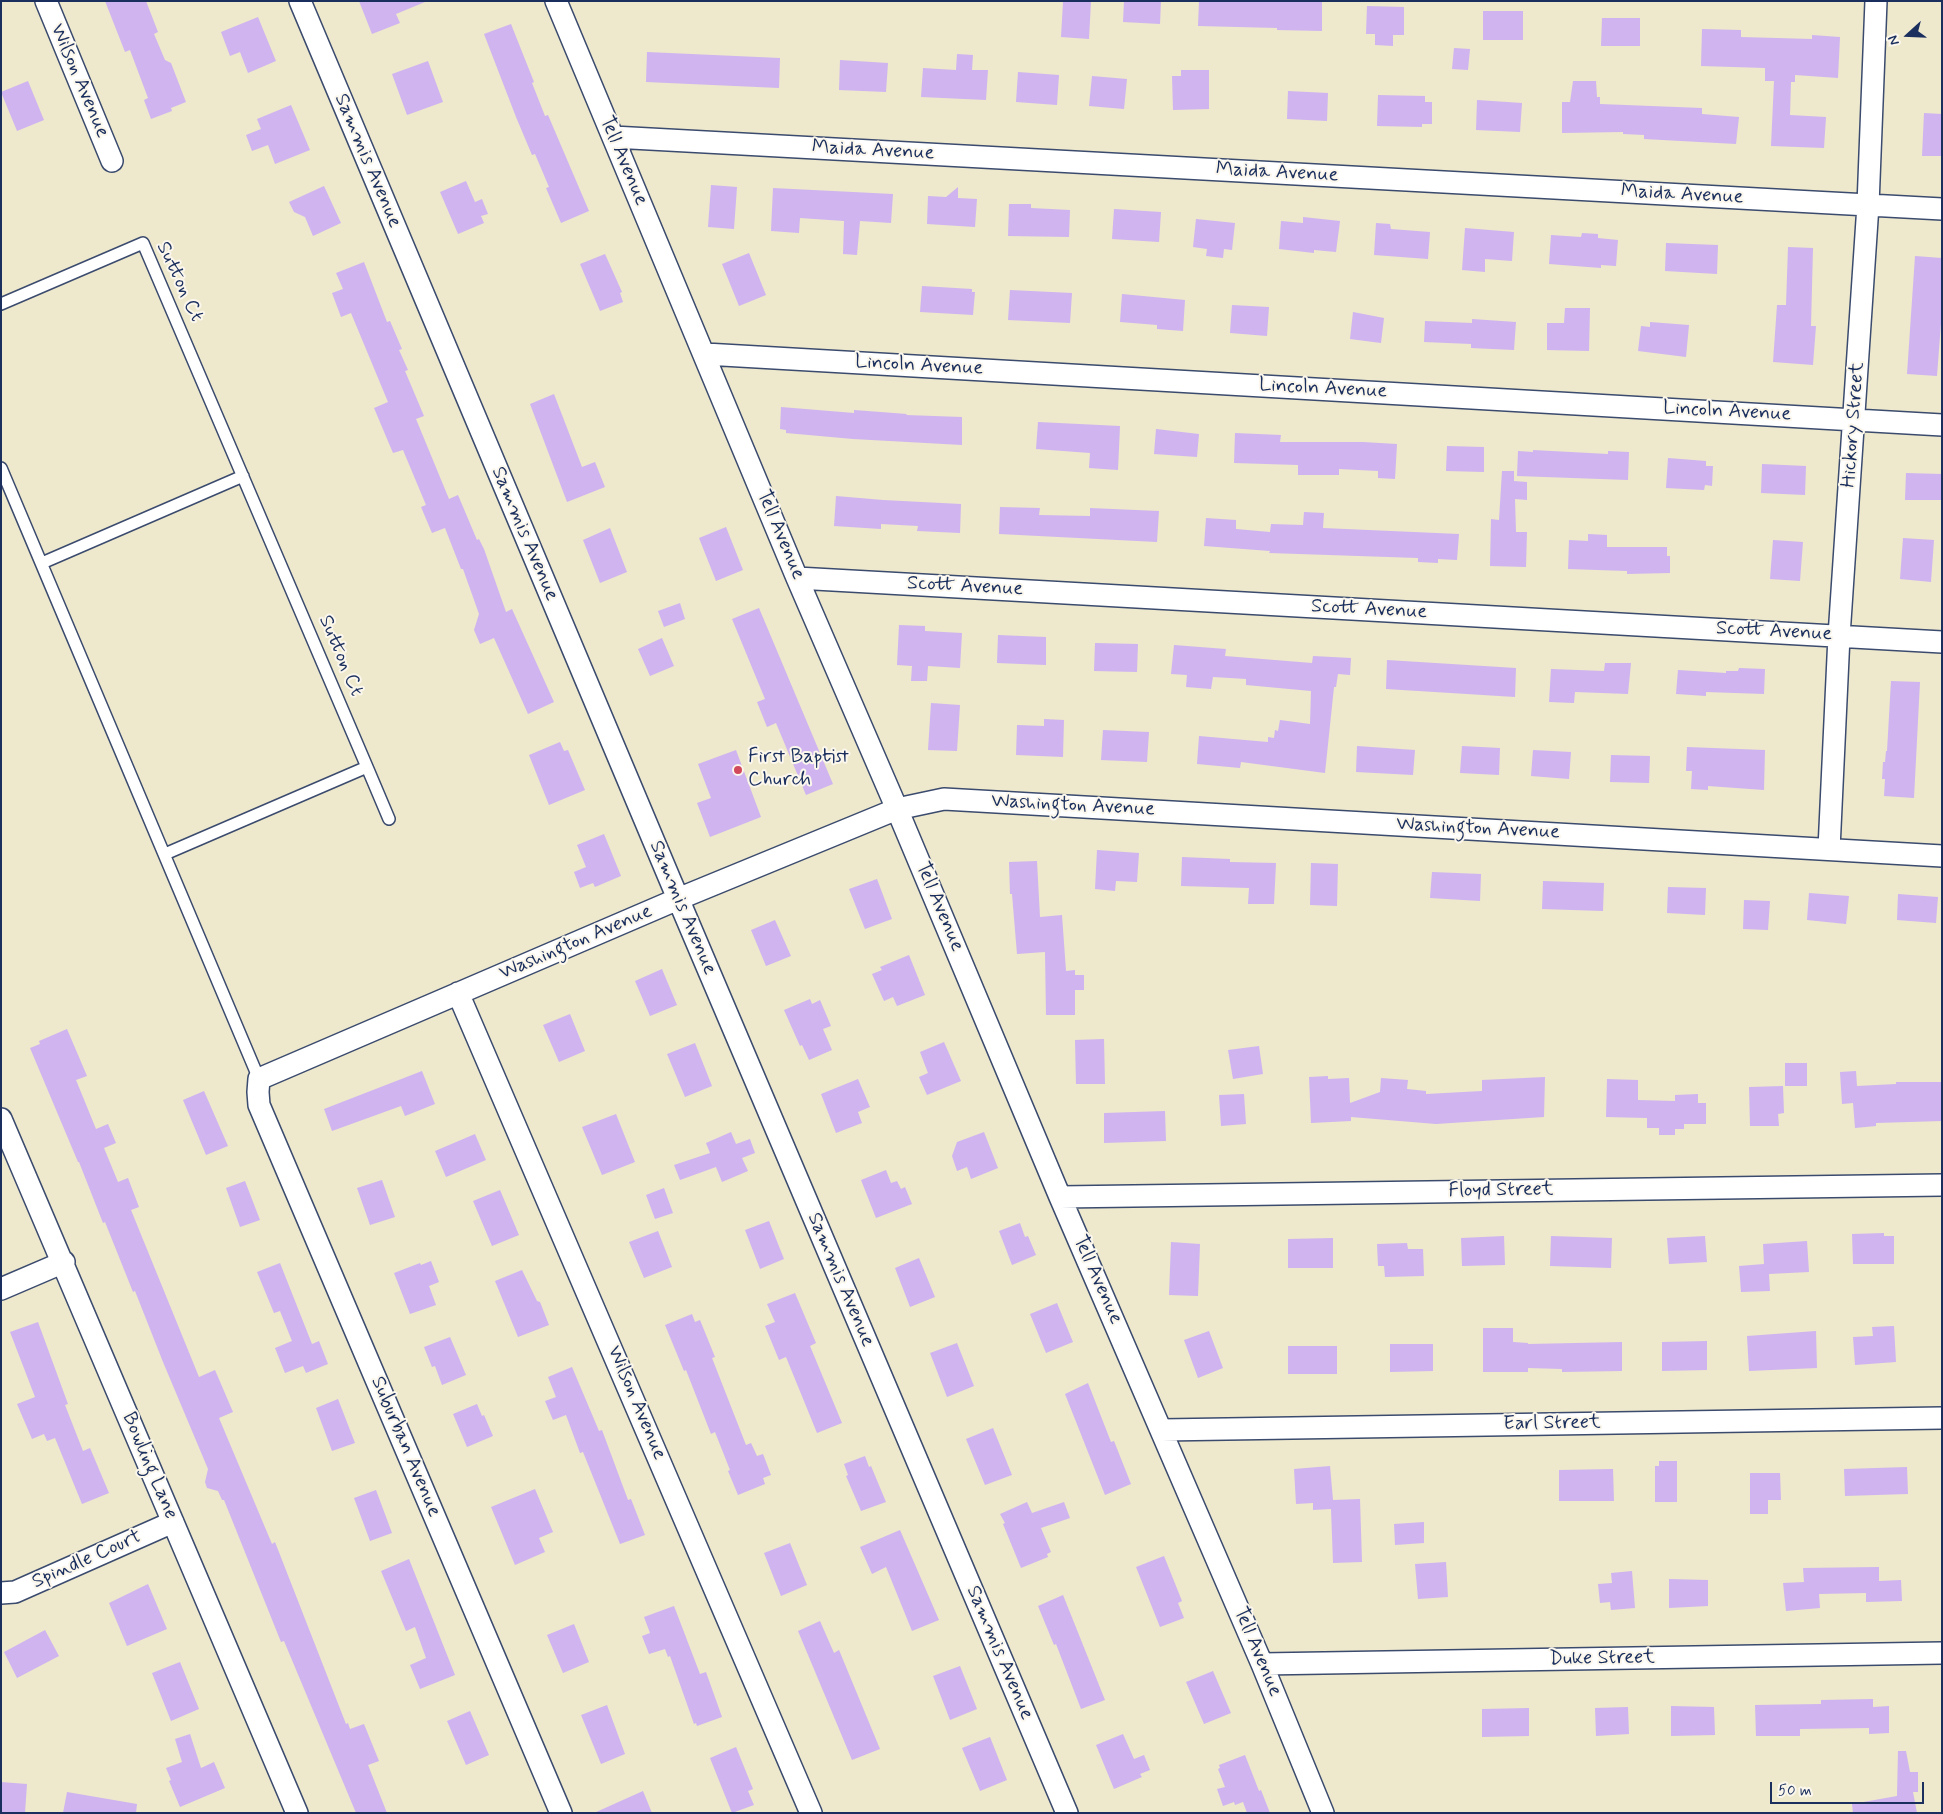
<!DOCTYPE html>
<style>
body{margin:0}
#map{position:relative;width:1943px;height:1814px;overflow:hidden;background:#eee8cc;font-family:Mynerve,sans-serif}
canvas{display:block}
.frame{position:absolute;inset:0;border:2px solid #1b2f5e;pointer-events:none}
.north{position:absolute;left:1883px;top:10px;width:50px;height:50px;-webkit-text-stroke:4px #fbf7ec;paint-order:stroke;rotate:250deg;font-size:14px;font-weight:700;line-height:20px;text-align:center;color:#1b2f5e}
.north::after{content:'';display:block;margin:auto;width:18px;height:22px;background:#1b2f5e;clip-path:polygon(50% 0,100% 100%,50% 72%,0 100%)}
.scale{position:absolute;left:1770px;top:1782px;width:154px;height:22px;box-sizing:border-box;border:2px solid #1b2f5e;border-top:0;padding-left:6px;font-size:15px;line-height:18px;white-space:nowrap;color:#1b2f5e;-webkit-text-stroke:4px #fbf7ec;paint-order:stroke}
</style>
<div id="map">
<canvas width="1943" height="1814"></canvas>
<div class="frame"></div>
<div class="north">N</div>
<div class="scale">50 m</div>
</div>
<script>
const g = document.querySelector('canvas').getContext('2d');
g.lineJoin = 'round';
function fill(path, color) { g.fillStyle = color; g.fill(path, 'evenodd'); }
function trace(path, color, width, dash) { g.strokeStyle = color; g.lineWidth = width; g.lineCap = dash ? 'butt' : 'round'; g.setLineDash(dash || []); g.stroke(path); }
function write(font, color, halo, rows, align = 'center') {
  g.font = font + ' Mynerve,sans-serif'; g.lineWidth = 4; g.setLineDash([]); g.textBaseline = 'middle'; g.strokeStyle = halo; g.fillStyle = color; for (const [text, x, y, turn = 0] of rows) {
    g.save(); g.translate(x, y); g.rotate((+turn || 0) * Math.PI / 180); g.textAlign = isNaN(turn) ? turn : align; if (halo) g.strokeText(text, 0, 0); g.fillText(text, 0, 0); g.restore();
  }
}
fill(new Path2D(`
 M105,1H146L158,32L154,34L165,60L171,63L186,102L171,108L172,111L151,119L144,100L148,98L130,50L125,52Z
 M359,1H425V2L396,14L400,23L372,34Z
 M1068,1H1091L1089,39L1061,37L1063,2Z
 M1124,1H1161L1160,24L1123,22Z
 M1199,1H1322V31L1277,30V28L1198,26Z
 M1367,6L1404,7V35H1393V46L1375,45V34H1366Z
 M1483,11H1523V40H1483Z
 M258,17L276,61L248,73L240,52L230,56L221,32Z
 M1602,18H1640V46H1601Z
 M511,24L534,82L532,83L545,116L548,115L589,211L561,223L546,188L549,187L535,154L532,155L516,117L484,34Z
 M1702,29L1741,30V37L1812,39V35L1840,37L1838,78L1795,75V82H1791L1790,115L1826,117L1824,148L1771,146L1774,81H1765V68L1701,66Z
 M1454,48L1470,49L1468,70L1452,69Z
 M647,52L780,58L779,88L646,82Z
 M957,54L973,55L972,70H988L986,100L921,97L923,68L956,70Z
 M840,60L888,63L886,92L839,90Z
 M428,61L443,102L407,115L392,74Z
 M1181,70H1209V109L1173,110L1172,76H1181Z
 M1018,72L1059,75L1057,105L1016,102Z
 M1092,76L1127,79L1124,109L1089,106Z
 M28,81L44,120L17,131L1,92Z
 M1573,81H1596L1597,97H1600V104L1702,108V114L1739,117L1736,144L1644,139V135L1623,134V132L1562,133V102H1570Z
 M1288,91L1328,93L1327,121L1287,119Z
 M1378,95L1425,96V102H1432V124H1422V127L1377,126Z
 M1477,100L1522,103L1520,132L1476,130Z
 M291,105L310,150L275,164L268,145L252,151L246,135L261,129L257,119Z
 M1924,113L1942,114V156H1922Z
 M466,181L475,202L482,199L488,214L481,216L484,223L458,234L440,192Z
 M711,185L737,187L734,229L708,227Z
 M324,186L341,223L313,236L305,217L294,212L289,202Z
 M958,187V198L977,199L975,227L927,224L928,196L946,197Z
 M773,188L893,194L891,223L860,221L857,255L843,254L844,221L800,218L799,233L771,231Z
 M1009,204H1031V208L1070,210L1069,237L1008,236Z
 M1114,209L1161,212L1159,242L1112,239Z
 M1303,217L1340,221L1336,252L1314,250V253L1279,249L1281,221L1303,223Z
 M1196,219L1235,223L1232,250L1224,249L1223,258L1206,256L1207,249L1193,247Z
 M1376,223L1390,224L1391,229L1430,232L1428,259L1374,255Z
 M1465,228L1514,232L1512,261L1485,259V272L1462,270Z
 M1582,233L1598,234V238L1618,240L1616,266L1601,265V268L1549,264L1551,235L1581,237Z
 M1666,243L1718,245L1717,274L1665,271Z
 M1788,247L1813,248L1811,326H1816L1813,365L1773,362L1777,305H1786Z
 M749,253L766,295L739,306L722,264Z
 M605,254L622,292L620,293L623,302L600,311L580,264Z
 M1915,256L1942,258V310L1937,376L1907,374Z
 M364,262L387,322L390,321L402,349L399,350L408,370L405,371L424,416L416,419L449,499L458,495L477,540L479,539L484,549L506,612L512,609L554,702L528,714L494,638L480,644L474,630L479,614L463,569H461L445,528L432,533L421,507L426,505L403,450L393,453L374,408L388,402L351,313L341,317L332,293L343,289L336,273Z
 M922,286L972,289V292H975L973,315L920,312Z
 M1010,290L1072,293L1070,323L1008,320Z
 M1122,294L1185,300L1183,331L1157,329V325L1120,322Z
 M1232,305L1269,307L1267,336L1230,333Z
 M1565,308H1590L1589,351L1547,350V323H1564Z
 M1353,312L1384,318L1381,343L1350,339Z
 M1472,319L1516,322L1514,350L1471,348V344L1424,342L1425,321L1472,323Z
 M1650,322L1689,325L1686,357L1638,351L1641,326L1650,327Z
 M554,394L582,467L595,462L605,487L567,502L530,404Z
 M781,407L854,413V410L907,414L906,415L962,417V445L853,439L786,433V430L780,429Z
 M1038,422L1120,426L1118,470L1089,468L1090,453L1036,449Z
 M1156,429L1199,434L1197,457L1154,454Z
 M1235,433L1281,435L1280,442H1363L1397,444L1395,479L1378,478V471L1339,469V475H1298V465L1234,463Z
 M1447,446L1484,447V472L1446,471Z
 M1533,450L1608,454V451L1629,452L1628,480L1517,476L1518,451L1533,452Z
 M1668,458L1706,461V466H1713L1712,486L1705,485L1704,490L1666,488Z
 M1762,464L1806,466L1805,495L1761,493Z
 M1502,471H1514V481L1527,482V500L1515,499L1516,532H1527L1526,567L1490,566L1491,519L1499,520Z
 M1906,473L1942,474V500H1905Z
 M836,496L883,500L961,504L960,533L917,531L918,526L881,524V529L834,526Z
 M1000,507L1040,508L1039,515L1090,516V508L1159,511L1157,542L999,534Z
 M1304,512L1324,513L1323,528L1459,534L1457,560L1438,559V563L1418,562V558L1269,553L1270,551L1204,546L1206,518L1236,520V529L1270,532L1271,524L1303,525Z
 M726,527L743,570L716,581L699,538Z
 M610,528L627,572L600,583L583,540Z
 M1588,534L1607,535V547H1667V556H1670V573L1627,574V571L1568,569L1569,540L1588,541Z
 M1903,538L1934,540L1931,582L1900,579Z
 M1773,540L1803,542L1800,581L1770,579Z
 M680,603L685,619L664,627L658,611Z
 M759,608L833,784L806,795L776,723L767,727L757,702L765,699L732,619Z
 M899,625L925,626V631L962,633L960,668L928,666L927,681H911L912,666L897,665Z
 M998,635L1046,637V665L997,663Z
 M662,638L674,666L650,676L638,649Z
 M1095,643L1138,644L1137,672L1094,671Z
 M1174,645L1226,649L1225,656L1312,663L1313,656L1351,658L1350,675L1338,674L1336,687H1334L1325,773L1241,762L1240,768L1197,764L1199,736L1268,742V737L1274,738L1275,730L1278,731L1280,720L1310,724L1311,691L1246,685V679L1213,677L1211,689L1186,687L1187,675L1171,674Z
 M1387,660L1516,668L1515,697L1386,689Z
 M1605,663H1631L1628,694L1575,692L1574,703L1549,702L1551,669L1604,671Z
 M1739,668L1765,669L1764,694L1706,692V696L1676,694L1678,670L1726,673V671H1738Z
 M1891,681L1920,682L1914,798L1884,796L1885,779H1882L1883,762H1885L1886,751H1887Z
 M931,703L960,705L957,751L928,750Z
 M1044,719L1064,720L1063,757L1016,755L1017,725L1044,726Z
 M1103,730L1149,732L1147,762L1101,760Z
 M560,742L564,751L568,750L585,790L549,805L529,755Z
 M1357,746L1415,750L1413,775L1356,772Z
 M1462,746L1500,748L1499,775L1460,773Z
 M1687,747L1765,750L1764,790L1708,786V790L1691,789L1692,771H1686Z
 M736,750L761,817L710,837L697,803L711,798L698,764Z
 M1533,750L1571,752L1569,779L1531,776Z
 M1611,755L1650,756L1649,783L1610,782Z
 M604,834L621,876L595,887L593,883L580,888L574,872L586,867L577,845Z
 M1097,850L1139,853L1137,882L1116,881L1115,891L1095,889Z
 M1182,857L1230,859V862L1276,863L1274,904H1248L1249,888L1181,886Z
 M1037,861L1040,917L1062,915L1066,971L1075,970V975H1084V990H1075V1015H1046L1045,952L1017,954L1012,894H1010L1009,862Z
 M1311,863L1338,864L1337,906L1310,905Z
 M1432,872L1481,874L1480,901L1430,898Z
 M877,879L892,919L865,929L849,889Z
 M1543,881L1604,883L1603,911L1542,909Z
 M1668,887L1706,888L1705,915L1667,913Z
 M1809,893L1849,896L1846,924L1807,920Z
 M1898,894L1938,897L1936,923L1897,920Z
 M1744,900L1770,901L1768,930L1743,929Z
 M775,920L791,956L766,966L751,930Z
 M909,955L925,995L897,1006L893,997L884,1001L872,974L882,970L880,967Z
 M662,969L677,1005L650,1016L635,981Z
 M810,999L812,1004L820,1000L831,1026L823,1029L832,1050L809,1060L802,1045L800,1046L784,1010Z
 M570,1014L585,1051L559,1062L543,1025Z
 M67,1029L87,1076L76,1080L96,1129L108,1124L116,1143L104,1148L118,1182L128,1178L139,1207L131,1210L199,1377L215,1370L233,1412L219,1418L272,1544L275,1542L346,1724L348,1723L350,1729L364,1724L379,1761L368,1765L387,1813H356L284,1641L281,1642L224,1500H222L218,1491L207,1488L205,1482L208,1469L163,1362L135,1291L133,1292L105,1222L103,1223L79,1162H78L30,1048L40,1044L39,1041Z
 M1104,1039L1105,1084H1076L1075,1040Z
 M944,1042L961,1081L927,1095L919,1077L928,1073L920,1052Z
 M695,1043L712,1086L685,1097L667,1054Z
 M1259,1046L1263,1074L1233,1079L1228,1050Z
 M1785,1063H1807V1086H1785Z
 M422,1071L435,1104L405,1116L401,1106L332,1131L324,1109Z
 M1856,1071L1857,1086L1896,1084V1082H1942V1121L1876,1123V1126L1855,1128L1853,1103L1842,1104L1840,1072Z
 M1328,1076V1079L1349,1078L1350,1103L1380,1092L1381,1078L1408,1080L1407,1089L1426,1091V1094L1482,1091V1080L1545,1077L1544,1117L1436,1124L1351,1117V1121L1311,1123L1309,1077Z
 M858,1079L870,1107L858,1112L862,1123L836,1133L821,1094Z
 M1607,1079L1638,1080V1100L1675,1101V1095L1698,1094V1103H1706V1124H1684V1129H1675V1135H1659V1128H1647V1118L1606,1117Z
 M1783,1086L1784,1113L1778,1114L1779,1126H1750L1749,1087Z
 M204,1091L228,1146L206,1155L183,1100Z
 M1244,1094L1246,1124L1221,1126L1219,1095Z
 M1165,1111L1166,1141L1104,1143V1113Z
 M616,1114L635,1162L602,1175L582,1127Z
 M731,1132L736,1144L750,1139L755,1153L742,1158L748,1171L722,1182L716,1167L680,1180L674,1165L710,1153L706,1143Z
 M984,1132L998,1168L971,1179L967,1167L957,1171L952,1156L957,1142Z
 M475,1134L486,1160L446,1177L435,1151Z
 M886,1170L891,1183L897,1181L901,1189L905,1187L912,1204L876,1218L861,1180Z
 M382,1180L395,1217L370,1225L357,1188Z
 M245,1181L260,1220L240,1227L226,1188Z
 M664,1188L673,1213L655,1219L646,1195Z
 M500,1190L519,1235L492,1246L473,1201Z
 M769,1221L784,1259L760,1269L745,1230Z
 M1020,1223L1025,1237L1028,1236L1036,1255L1012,1265L999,1231Z
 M658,1231L672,1267L644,1278L629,1242Z
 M1884,1233V1236H1894V1264H1853L1852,1234Z
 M1504,1236L1505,1265L1462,1266L1461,1238Z
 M1551,1236L1612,1238L1611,1268L1550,1266Z
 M1705,1236L1707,1262L1669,1264L1667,1238Z
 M1333,1238V1268H1288V1239Z
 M1807,1241L1809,1272L1769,1274L1770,1291L1741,1292L1739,1266L1764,1264L1763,1244Z
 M1171,1242L1200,1244L1198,1296L1169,1295Z
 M1407,1243L1408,1249H1423L1424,1276L1385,1277L1384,1266H1378L1377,1244Z
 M919,1258L935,1297L910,1307L895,1268Z
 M431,1261L439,1282L429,1286L436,1305L410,1314L394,1273L420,1263L421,1265Z
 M280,1263L312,1344L319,1341L328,1364L306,1373L303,1366L285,1373L275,1348L292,1341L280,1311L274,1313L257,1272Z
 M522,1270L537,1301L540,1302L549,1325L518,1337L495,1281Z
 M795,1293L816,1343L810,1346L842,1423L817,1433L786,1357L779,1360L765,1326L775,1322L767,1304Z
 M1057,1303L1073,1342L1046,1353L1030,1314Z
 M692,1314L695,1322L700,1320L715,1357L712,1358L746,1445L751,1443L757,1456L763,1454L771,1475L763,1478L765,1484L738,1495L728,1471L730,1470L715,1432L711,1434L686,1370L684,1371L665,1325Z
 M38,1322L68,1404L65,1405L83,1451L90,1448L109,1493L82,1504L55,1438L47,1441L44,1434L32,1439L17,1404L35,1397L10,1332Z
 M1894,1326L1896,1362L1855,1365L1853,1337L1873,1336L1872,1327Z
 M1483,1328H1513V1342L1528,1343V1344L1622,1342V1371L1562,1372V1369L1528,1368V1372H1483Z
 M1209,1331L1223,1368L1198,1378L1184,1340Z
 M1816,1331L1817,1368L1749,1371L1747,1336Z
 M450,1337L466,1375L442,1385L435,1366L432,1367L424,1347Z
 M1707,1341V1370L1662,1371V1342Z
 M957,1343L974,1386L947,1397L930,1353Z
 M1390,1344H1433V1371L1390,1372Z
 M1288,1346H1337V1374H1288Z
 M572,1367L599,1431L602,1430L628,1500L631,1499L645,1535L620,1544L583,1452L580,1453L566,1415L553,1420L545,1401L556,1397L548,1377Z
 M1088,1383L1111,1442L1114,1441L1131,1484L1105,1495L1065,1394Z
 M338,1399L355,1443L332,1451L316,1408Z
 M477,1404L482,1416L484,1415L493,1436L467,1447L453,1414Z
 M993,1428L1012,1475L985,1485L966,1439Z
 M865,1456L869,1467L871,1466L886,1502L861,1511L846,1476L848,1475L844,1464Z
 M1659,1461H1677V1502H1655V1466H1659Z
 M1330,1466L1333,1500L1360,1499L1362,1562L1333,1563L1331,1509L1313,1510V1503L1296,1504L1294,1469Z
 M1907,1467L1908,1494L1845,1496L1844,1469Z
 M1613,1469L1614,1501H1559V1470Z
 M1750,1473H1780L1781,1500H1768V1514H1750Z
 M535,1489L553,1532L539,1538L545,1552L515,1565L491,1507Z
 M376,1490L392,1533L370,1541L354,1498Z
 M1027,1502L1032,1513L1064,1502L1070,1518L1041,1528L1051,1552L1047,1554L1048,1557L1021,1568L1003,1524L1005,1523L1000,1514Z
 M1424,1522V1543L1395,1545L1394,1524Z
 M900,1530L939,1620L912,1631L886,1567L872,1574L860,1547Z
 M790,1543L807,1585L781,1596L764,1553Z
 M1164,1556L1182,1601L1178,1603L1184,1618L1160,1627L1136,1567Z
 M409,1559L455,1675L420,1689L410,1665L426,1658L415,1627L406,1631L381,1571Z
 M1446,1562L1448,1597L1418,1599L1415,1564Z
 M1879,1567V1581L1901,1580L1902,1601L1866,1602V1593L1819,1594L1820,1608L1786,1611L1783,1583L1804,1582L1803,1568Z
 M1632,1571L1635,1608L1611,1610L1610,1602L1600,1603L1598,1584L1612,1583L1611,1573Z
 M1669,1579L1708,1580V1606L1669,1608Z
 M148,1584L167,1629L127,1646L109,1603Z
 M1063,1595L1105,1700L1081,1709L1056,1644L1054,1645L1038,1606Z
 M674,1606L700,1674L706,1672L722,1717L697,1726L696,1723L694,1724L670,1656L668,1657L665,1649L649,1654L642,1636L650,1633L644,1617Z
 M820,1621L834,1653L839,1650L880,1749L852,1760L798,1631Z
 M574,1624L589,1662L563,1673L547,1635Z
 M45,1630L59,1656L17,1678L4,1652Z
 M180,1662L199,1709L171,1721L152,1673Z
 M960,1666L977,1709L950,1720L933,1676Z
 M1213,1671L1231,1713L1204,1724L1186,1682Z
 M1873,1699V1707L1889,1706V1733L1869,1734V1728L1800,1729V1736H1756L1755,1705L1821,1704V1700Z
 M607,1705L625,1754L601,1764L581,1715Z
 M1671,1706L1714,1707L1715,1735L1671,1736Z
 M1628,1707L1629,1734L1596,1736L1595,1708Z
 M1529,1708V1736L1482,1737V1709Z
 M470,1711L489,1755L466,1765L447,1721Z
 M190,1734L201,1768L214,1762L225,1788L180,1807L169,1781L171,1780L166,1768L182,1762L175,1739Z
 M1123,1734L1134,1759L1144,1755L1150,1770L1140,1774L1142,1777L1114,1789L1096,1745Z
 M990,1737L1007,1780L980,1791L962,1748Z
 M736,1747L753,1789L748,1791L754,1805L732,1813L710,1758Z
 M1898,1751H1906L1910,1772H1918V1792H1913L1917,1813H1853L1852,1804L1897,1796Z
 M1245,1755L1259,1791L1261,1790L1270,1813H1247L1243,1802L1235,1805L1234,1802L1223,1806L1217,1789L1225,1787L1218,1769L1220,1768L1219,1765Z
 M1,1782L27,1784L25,1813L1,1812Z
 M643,1791L652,1813H594Z
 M67,1792L137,1804L136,1813H63Z`), '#cfb4f0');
const lane = new Path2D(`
 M1,304L143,243L367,767L165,854
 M1,468L259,1079
 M42,563L243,476
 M367,767L389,819`);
const street = new Path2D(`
 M46,1L112,161
 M300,1L671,882L1067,1813
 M556,1L797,578L897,809L1060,1197L1262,1664L1323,1813
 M613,137L1942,209
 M705,354L1942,425
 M797,578L1942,642
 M1829,849L1839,636L1868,205L1876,1
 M458,993L811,1813
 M1,1119L297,1813
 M1060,1197L1942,1185
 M1,1289L64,1262
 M1162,1430L1942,1418
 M1,1593L15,1592L173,1522
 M1262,1664L1942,1653
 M561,1813L259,1105L258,1092L259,1079L678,899L897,809L944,799L1942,856`);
trace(lane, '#3b4b6e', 14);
trace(street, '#3b4b6e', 24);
trace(lane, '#fff', 11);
trace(street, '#fff', 21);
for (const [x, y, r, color] of [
 [738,770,5,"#d1495b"]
]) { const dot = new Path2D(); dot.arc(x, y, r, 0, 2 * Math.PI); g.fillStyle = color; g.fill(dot); trace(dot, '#fbf7ec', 2); }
write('20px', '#1b2f5e', '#fbf7ec', [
 ["Wilson Avenue",79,81,67],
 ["Maida Avenue",873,151,3],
 ["Sammis Avenue",367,161,67],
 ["Tell Avenue",623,161,67],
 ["Maida Avenue",1277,173,3],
 ["Maida Avenue",1682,195,3],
 ["Sutton Ct",179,282,65],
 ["Lincoln Avenue",919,366,3],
 ["Lincoln Avenue",1323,389,3],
 ["Lincoln Avenue",1727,412,3],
 ["Hickory Street",1854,425,-86],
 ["Sammis Avenue",524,534,67],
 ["Tell Avenue",780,535,67],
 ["Scott Avenue",965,587,3],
 ["Scott Avenue",1369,610,3],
 ["Scott Avenue",1774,632,3],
 ["Sutton Ct",340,656,67],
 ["Washington Avenue",1073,806,3],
 ["Washington Avenue",1478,829,3],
 ["Tell Avenue",939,907,67],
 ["Sammis Avenue",682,908,67],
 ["Washington Avenue",576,943,-23],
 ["Floyd Street",1501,1191,-1],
 ["Sammis Avenue",840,1280,67],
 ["Tell Avenue",1097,1280,66],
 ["Wilson Avenue",636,1403,67],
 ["Earl Street",1552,1424,-1],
 ["Suburban Avenue",405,1447,67],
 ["Bowling Lane",149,1466,67],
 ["Spindle Court",87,1560,-24],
 ["Tell Avenue",1257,1652,67],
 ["Sammis Avenue",999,1653,67],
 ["Duke Street",1602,1659,-1]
]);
write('20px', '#1b2f5e', '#fbf7ec', [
 ["First Baptist",748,758],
 ["Church",748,781]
], 'left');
</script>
